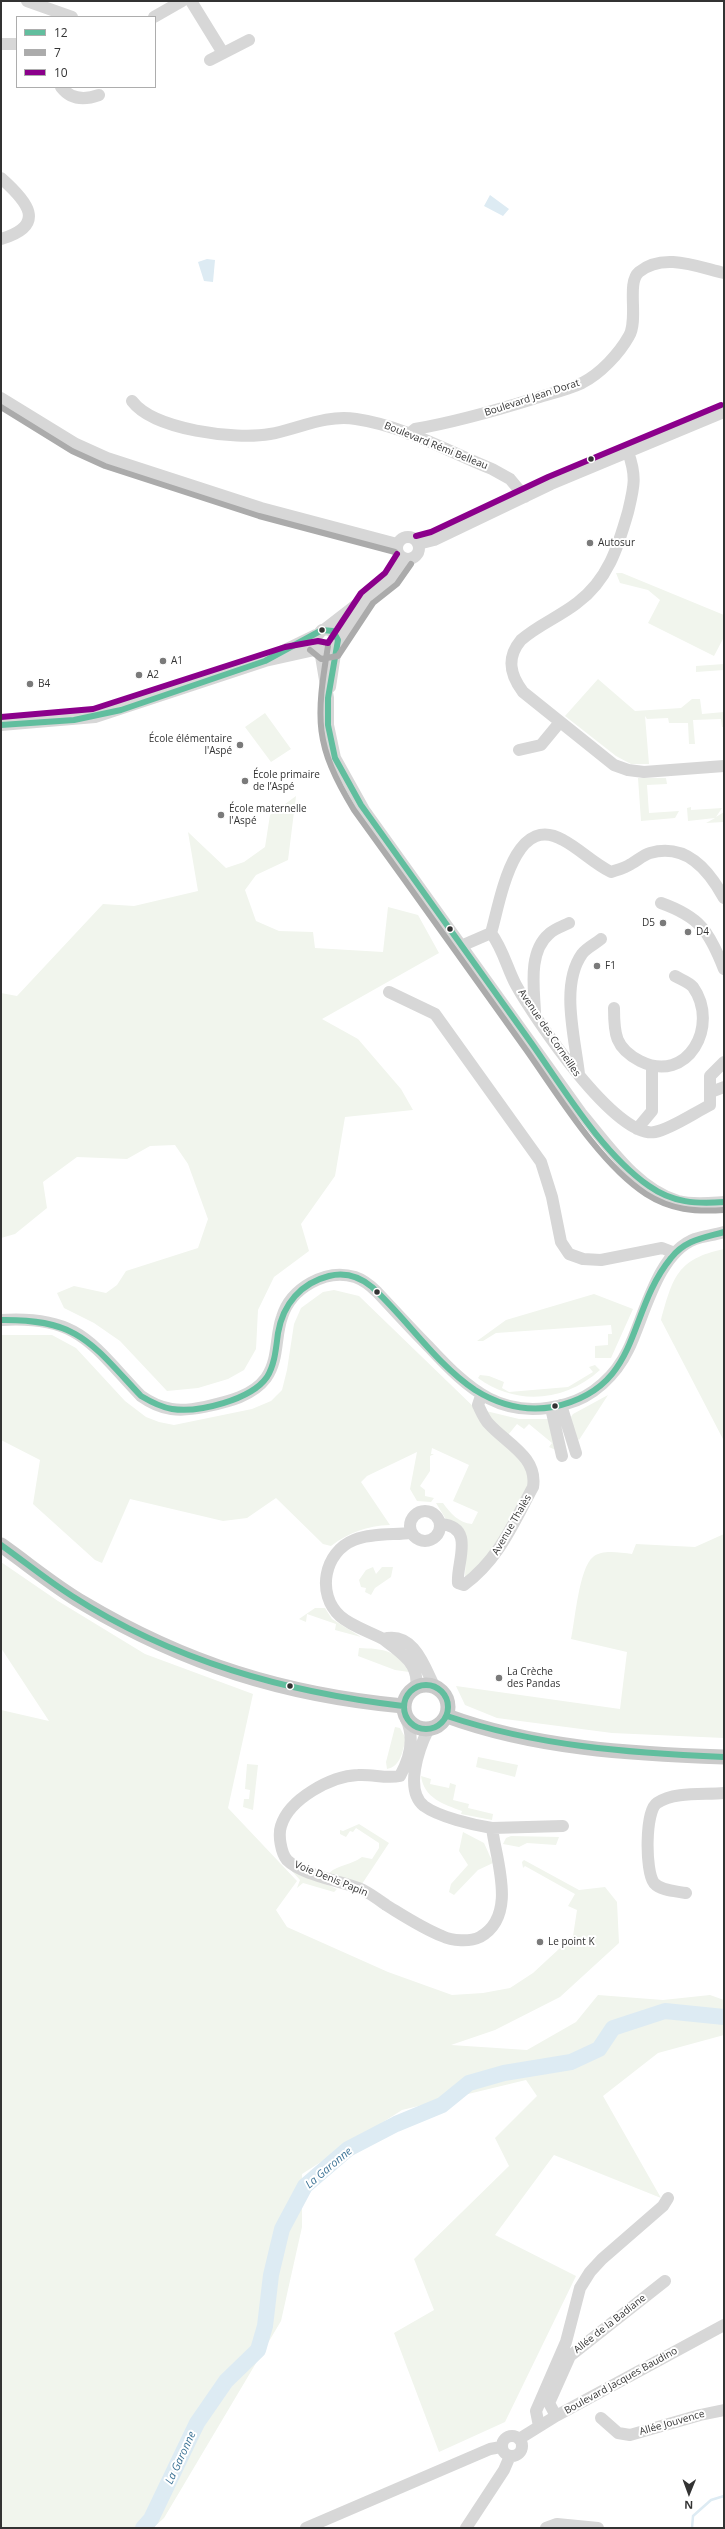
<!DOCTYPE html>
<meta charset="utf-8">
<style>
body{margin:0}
#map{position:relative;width:725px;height:2529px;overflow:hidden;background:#fff;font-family:"Open Sans",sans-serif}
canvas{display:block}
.frame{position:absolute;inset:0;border:2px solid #333;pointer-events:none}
.legend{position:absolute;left:16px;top:16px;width:140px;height:72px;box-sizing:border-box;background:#fff;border:1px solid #adadad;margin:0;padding:5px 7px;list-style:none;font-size:12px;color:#333}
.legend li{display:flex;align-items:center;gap:8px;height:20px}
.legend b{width:20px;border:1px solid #adadad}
.north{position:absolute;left:669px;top:2473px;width:40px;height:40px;-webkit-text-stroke:3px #fff;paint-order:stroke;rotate:181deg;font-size:11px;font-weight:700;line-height:16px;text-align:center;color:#333}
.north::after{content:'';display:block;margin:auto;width:14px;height:18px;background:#333;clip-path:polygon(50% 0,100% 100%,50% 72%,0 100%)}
</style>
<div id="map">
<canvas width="725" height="2529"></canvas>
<div class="frame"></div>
<ul class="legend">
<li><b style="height:5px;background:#61be9e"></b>12</li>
<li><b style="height:5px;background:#ababab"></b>7</li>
<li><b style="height:5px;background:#8b008b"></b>10</li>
</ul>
<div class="north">N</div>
</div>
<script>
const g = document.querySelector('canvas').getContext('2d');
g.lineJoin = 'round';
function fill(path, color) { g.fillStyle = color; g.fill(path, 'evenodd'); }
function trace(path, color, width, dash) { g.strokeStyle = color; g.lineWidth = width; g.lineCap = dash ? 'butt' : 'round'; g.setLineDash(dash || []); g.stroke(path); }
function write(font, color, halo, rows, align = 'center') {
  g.font = font + ' "Open Sans",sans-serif'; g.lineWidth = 4; g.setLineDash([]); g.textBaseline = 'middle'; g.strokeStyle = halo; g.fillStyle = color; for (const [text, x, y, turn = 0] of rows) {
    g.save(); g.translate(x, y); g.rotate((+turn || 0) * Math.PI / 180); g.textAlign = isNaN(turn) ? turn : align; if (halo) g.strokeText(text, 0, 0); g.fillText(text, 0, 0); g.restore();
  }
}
fill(new Path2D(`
 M616,573H622L724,615V637L714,656L648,623L660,600L648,590L620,583Z
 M724,664V670L696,672V666Z
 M598,679L635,711L681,708L692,699H700L702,714L724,712V727H722L721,719L693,720L695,744H689L688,723H669L668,718L647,719L645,716L649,764H631L616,756L565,716Z
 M265,713L291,749L271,762L245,727Z
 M638,778H666L667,784L647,785L649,813L679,811L675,818L641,821Z
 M296,796L288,860L256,875L245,890L256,921L279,931L313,932L315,948L383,952L388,907L418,915L439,953L322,1019L358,1039L401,1089L413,1110L345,1117L335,1176L301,1224L309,1251L274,1277L258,1310L256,1349L244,1370L228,1379L198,1388L167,1391L120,1341L94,1323L64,1308L57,1293L74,1286L106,1293L117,1285L126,1271L198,1248L208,1219L188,1164L175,1145L150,1146L127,1159L77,1157L43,1182L47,1208L15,1234L1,1238V993L17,996L103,904L134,906L198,891L188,832L226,868L244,862L265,847L270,815Z
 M691,807V810L722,808L716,817L724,812V822L706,823L715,818L688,821L687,808Z
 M724,1249V1441L661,1320C673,1277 677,1259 724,1249Z
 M334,1290L359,1296L480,1413L531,1471L532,1484L496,1550L465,1577L466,1552L436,1503H443C450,1513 459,1523 472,1524L478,1512L453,1501L469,1465L432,1448L431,1454H434L430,1456V1471L420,1486L425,1490V1496L434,1498L431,1502L417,1501L410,1489L417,1452L367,1476L361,1482L390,1525C366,1526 350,1532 331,1546L323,1544L276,1498L247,1518L223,1521L130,1499L102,1563L95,1560L33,1504L40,1460L1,1440V1335H52L76,1348L125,1401L146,1417L159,1422L174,1425L252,1409L271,1401L282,1390L287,1370L294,1324L301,1308L323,1292Z
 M594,1294L633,1309L611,1358H595V1346L608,1345V1334H612L611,1325L496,1333L483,1341H477L506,1320Z
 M595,1365L600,1370C565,1402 516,1406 478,1378L480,1375L489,1376L504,1382L502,1388L509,1392L568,1387L593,1372L589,1367Z
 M608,1395L579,1440L576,1438L571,1417L573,1414Z
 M486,1411L519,1419H549L558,1451L549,1447L552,1443L529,1424L524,1429L517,1424L508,1435L494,1424Z
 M724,1534V1738L612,1733L497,1718L465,1705L456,1686L620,1709L627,1652L571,1639C575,1621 579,1568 593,1557C603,1549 620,1553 632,1554L636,1544L695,1547Z
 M1,1562L58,1601L145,1654L253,1694L228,1808L297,1881L276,1910L287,1927L388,1972L452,1995L483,1993L510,1988L533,1973L573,1936L577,1910L568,1906L575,1894L525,1866L523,1868L522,1862L524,1860L579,1890L605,1887L617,1902L619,1943L560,1997L495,2030L451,2045L527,2050L576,2022L598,1995L663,2000L710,1995L724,2000V2035L658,2053L603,2096L661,2198L554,2155L495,2235L576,2276L505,2422L439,2452L394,2333L434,2310L414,2259L509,2166L495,2138L537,2096L526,2080L402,2110L302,2174V2227L281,2321L164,2518L153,2528H1V1710L49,1721L1,1648Z
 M373,1567L376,1574L382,1567H393L391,1577L375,1588L371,1595L365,1592L366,1588L361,1587L359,1580L366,1570Z
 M315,1608H325L332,1619L361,1637L335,1630L336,1624L307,1614L306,1622L299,1619Z
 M359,1648C383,1649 396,1649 409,1672L395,1670L358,1656Z
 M395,1727L400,1728L406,1739C402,1752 401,1766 387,1769L386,1762Z
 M478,1757L518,1765L515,1777L476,1767Z
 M247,1764L258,1765L253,1810L243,1807L244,1799H249L250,1790L245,1789Z
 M421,1776L431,1779L430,1784L449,1788L450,1783L456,1785L453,1800L469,1804L468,1808L493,1814L492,1820L461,1814L462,1811C443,1804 424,1798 421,1776Z
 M359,1824L389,1843L362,1884L329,1873C338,1865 351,1865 362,1857L372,1859L379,1848V1843L356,1828L353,1832L350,1831L346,1837L340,1834V1830L343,1831Z
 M463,1832L484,1843L493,1863L478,1870L454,1895L449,1892L451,1884L468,1865L459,1851Z
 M511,1836L559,1837L556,1845L527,1843L519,1847L503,1844L506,1838Z
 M291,1870L337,1889L334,1892L303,1883L297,1888L300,1880Z`), '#f1f5ed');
fill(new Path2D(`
 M490,195L509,209L503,216L484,206Z
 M207,259L215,260L213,282L204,281L198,262Z`), '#ddebf3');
trace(new Path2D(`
 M692,2528L693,2516L711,2500L724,2496`), '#ddebf3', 2.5);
trace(new Path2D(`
 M143,2528L151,2519L197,2423L226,2381L258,2350L265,2326L271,2275L282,2229L305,2186L348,2149L396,2124L442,2105L469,2083L504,2073L571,2062L599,2049L613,2028L665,2011L724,2017`), '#ddebf3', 16);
trace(new Path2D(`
 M27,1L72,17
 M191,1L223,53
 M154,17L182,1
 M1,44H17
 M210,60L249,40
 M61,87C71,100 85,100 99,95
 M1,178C27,201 48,225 1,239
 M1,398L76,444L107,458L261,508L397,544
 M132,401C154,430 235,440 270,434C298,429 326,414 356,419C404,426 447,451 492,469L510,479L525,497
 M409,434L415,429C456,422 494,411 533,399C549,394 567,390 582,383C600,374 619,354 629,336C639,319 626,283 639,272C663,252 698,267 724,273
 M628,452C637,477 634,487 628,512C618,547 608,580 577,603C559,617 538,625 521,640C506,658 510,675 523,692L614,765L628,770L644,772L724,766
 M397 548a11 11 0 1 1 22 0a11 11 0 1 1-22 0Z
 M418,544L434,540L551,484L724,412
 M325,629L391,578L404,559
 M337,644V636L329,629L322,630L315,638C315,651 327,656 336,647L367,598
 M320,650L328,698V725L335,758L364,810L581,1113C608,1145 637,1189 678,1201C693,1205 709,1203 724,1202
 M283,651L316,635
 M330,687L336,647
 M1,725L95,717L265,661L319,649
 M519,750L541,745L560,722
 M724,898C708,869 686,843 650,853C643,855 637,861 631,864C625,868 617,870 611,872C593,863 580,849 563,840C513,811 500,903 491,933C503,949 507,968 516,985C533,1016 616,1140 655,1132C671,1129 694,1113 710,1105V1076L724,1062
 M661,903C700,917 709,931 724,969
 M461,946L491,933
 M389,992L435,1014L541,1162L552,1197L561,1242L569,1254L583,1259L601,1260L662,1248L675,1253
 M614,1008C614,1034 615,1048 640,1061C688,1085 720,1025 693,987C689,982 680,979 675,976
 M535,1012C534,988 528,952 549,934C554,929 563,926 569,923
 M579,1074C575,1038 560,985 582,954C586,948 595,944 601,939
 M711,1092L724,1087
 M637,1129L652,1111V1067
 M1,1320C80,1315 92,1345 141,1396C162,1411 180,1412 204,1407C226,1402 252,1397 266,1378C279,1360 275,1336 282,1317C291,1288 326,1268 355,1277C364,1280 370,1285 377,1292C394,1310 411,1329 429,1347C469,1390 503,1422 566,1404C593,1397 616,1375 628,1350C644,1318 657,1253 695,1239C704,1236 714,1235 724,1232
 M561,1405L576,1453
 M551,1408L562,1456
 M410 1526a15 15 0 1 1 30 0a15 15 0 1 1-30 0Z
 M441,1524C476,1527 456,1563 458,1583L464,1585C499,1559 513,1524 533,1487C538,1457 506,1443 489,1424C484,1419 481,1411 478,1405L481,1396
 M411,1533C393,1535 371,1533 354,1540C324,1552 316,1594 340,1616C351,1626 370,1632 383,1639C413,1631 424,1665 434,1686
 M383,1639C399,1651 420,1664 416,1687
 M406,1719C415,1738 410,1758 400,1776C386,1779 373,1774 358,1775C331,1776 289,1799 281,1826C278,1835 281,1853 287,1860C303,1876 343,1881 363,1890C371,1894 379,1900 386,1905C404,1916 422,1928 442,1936C452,1941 470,1942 480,1937C518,1916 496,1860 492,1828C473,1825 439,1817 424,1806C404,1790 419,1748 428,1730
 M492,1828L563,1826
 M686,1893C676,1891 661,1891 654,1883C645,1871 645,1811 657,1803C675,1791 704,1795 724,1793
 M556,2416L549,2403L570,2356L665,2281
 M601,2418L618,2433L630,2435L700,2415L724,2410
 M539,2426L536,2411L566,2342L580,2288L590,2272L602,2259L663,2206L668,2198
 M502 2446a10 10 0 1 1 20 0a10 10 0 1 1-20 0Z
 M519,2439L556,2416L724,2325
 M306,2528L490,2449L501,2447
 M466,2528L504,2470L510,2456
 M546,2528L557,2524L598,2528`), '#d7d7d7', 12);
trace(new Path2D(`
 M1,1545C28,1564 54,1586 83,1603C185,1664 285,1695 403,1706
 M404 1707a22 22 0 1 1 44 0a22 22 0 1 1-44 0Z
 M447,1716C534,1748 631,1754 724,1757`), '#cacaca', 15);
trace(new Path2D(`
 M1,725L74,720L121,710L265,661L322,630L333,631L338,640L328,698V725L335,758L361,805C418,885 475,964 532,1044C565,1091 602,1153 649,1186C673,1203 696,1204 724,1202
 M1,1320C79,1319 91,1343 141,1396C151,1402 160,1407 172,1409C198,1413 251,1400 267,1377C275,1364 276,1348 278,1333C283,1304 301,1283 329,1276C345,1272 360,1277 372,1287C407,1319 435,1363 475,1390C499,1405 524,1412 553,1407C643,1388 625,1314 671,1258C685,1240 703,1238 724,1232
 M1,1545C25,1562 48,1581 72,1596C173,1661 286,1692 403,1706
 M404 1707a22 22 0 1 1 44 0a22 22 0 1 1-44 0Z
 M447,1716C537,1746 629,1753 724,1757`), '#61be9e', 6);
trace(new Path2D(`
 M1,407L72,451L105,466L259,516L395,552
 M328,646C316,720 314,744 354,810C412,890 469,970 527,1051C558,1095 600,1164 646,1194C671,1210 695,1212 724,1210
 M310,650L321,659L338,656L373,603L397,584L411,564`), '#ababab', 6);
trace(new Path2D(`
 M416,536L431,532L548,477L721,405
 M1,717L93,709L285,647L318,641L328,643L361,593L385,573L397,554`), '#8b008b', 6);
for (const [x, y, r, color] of [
 [591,459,3.5,"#333"],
 [590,543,4,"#7a7a7a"],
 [322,630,3.5,"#333"],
 [163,661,4,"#7a7a7a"],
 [139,675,4,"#7a7a7a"],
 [30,684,4,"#7a7a7a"],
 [240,745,4,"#7a7a7a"],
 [245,781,4,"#7a7a7a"],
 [221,815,4,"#7a7a7a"],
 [663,923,4,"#7a7a7a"],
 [450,929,3.5,"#333"],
 [688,932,4,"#7a7a7a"],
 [597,966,4,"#7a7a7a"],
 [377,1292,3.5,"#333"],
 [555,1406,3.5,"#333"],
 [499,1678,4,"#7a7a7a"],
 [290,1686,3.5,"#333"],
 [540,1942,4,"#7a7a7a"]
]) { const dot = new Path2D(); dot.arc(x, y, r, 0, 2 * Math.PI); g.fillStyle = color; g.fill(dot); trace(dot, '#fff', 1.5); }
write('10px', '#333', '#fff', [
 ["Boulevard Jean Dorat",532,398,-18],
 ["Boulevard Rémi Belleau",436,446,22],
 ["Avenue des Corneilles",549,1033,56],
 ["Avenue Thalès",512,1525,-60],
 ["Voie Denis Papin",331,1879,22],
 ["Allée de la Badiane",610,2324,-38],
 ["Boulevard Jacques Baudino",621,2381,-29],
 ["Allée Jouvence",672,2423,-16]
]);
write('10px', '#333', '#fff', [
 ["Autosur",598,543],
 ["A1",171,661],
 ["A2",147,675],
 ["B4",38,684],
 ["École élémentaire",232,739,"right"],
 ["l'Aspé",232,751,"right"],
 ["École primaire",253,775],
 ["de l’Aspé",253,787],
 ["École maternelle",229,809],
 ["l'Aspé",229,821],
 ["D5",655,923,"right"],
 ["D4",696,932],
 ["F1",605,966],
 ["La Crèche",507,1672],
 ["des Pandas",507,1684],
 ["Le point K",548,1942]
], 'left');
write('italic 11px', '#3f7597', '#fff', [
 ["La Garonne",329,2168,-40],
 ["La Garonne",181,2458,-65]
]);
</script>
